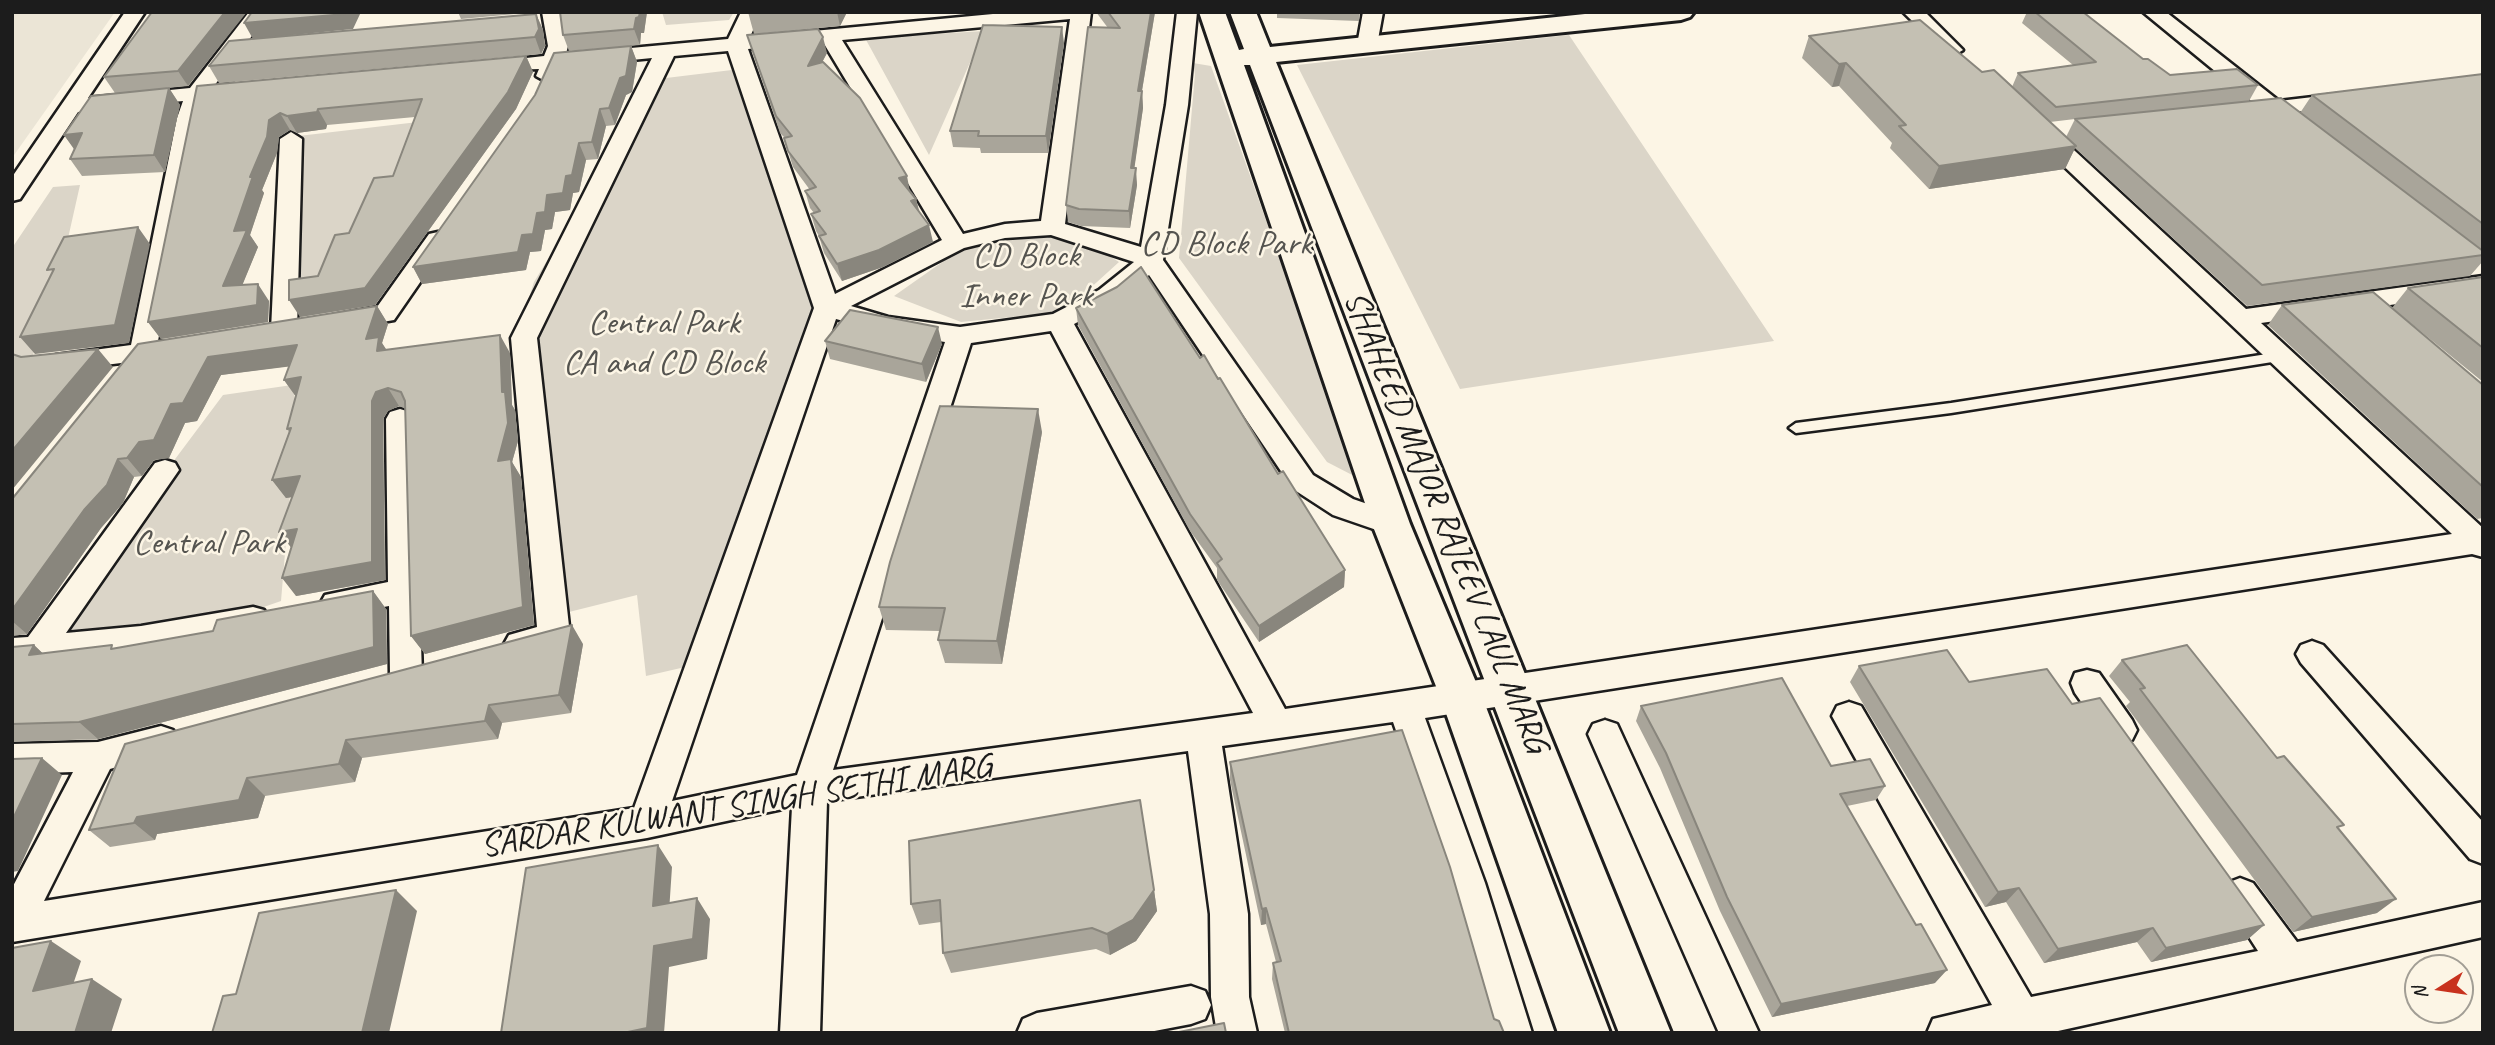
<!DOCTYPE html>
<style>
body{margin:0}
#map{position:relative;width:2495px;height:1045px;overflow:hidden;background:#fcf5e5;font-family:Caveat,sans-serif}
canvas{display:block}
.frame{position:absolute;inset:0;border:14px solid #1c1c1c;pointer-events:none}
.north{position:absolute;left:2404px;top:954px;width:70px;height:70px;box-sizing:border-box;background:#fcf5e5;border:2px solid #a29e95;border-radius:50%;rotate:258deg;font-size:19px;font-weight:700;line-height:28px;text-align:center;color:#1c1c1c}
.north::after{content:'';display:block;margin:auto;width:24px;height:32px;background:#c8321e;clip-path:polygon(50% 0,100% 100%,50% 72%,0 100%)}
</style>
<div id="map">
<canvas width="2495" height="1045"></canvas>
<div class="frame"></div>
<div class="north">N</div>
</div>
<script>
const context = document.querySelector('canvas').getContext('2d');
context.lineJoin = 'round';
function fillPath(path, color) { context.fillStyle = color; context.fill(path, 'evenodd'); }
const shape = rows => new Path2D(rows.map(r => 'M' + r).join(''));
function stroke(path, color, width, dash) { context.strokeStyle = color; context.lineWidth = width; context.lineCap = dash ? 'butt' : 'round'; context.setLineDash(dash || []); context.stroke(path); }
function label(font, color, halo, rows, align = 'center') {
  context.font = font + ' Caveat,sans-serif'; context.lineWidth = 5; context.setLineDash([]); context.textBaseline = 'middle'; context.strokeStyle = halo; context.fillStyle = color; for (const [text, x, y, turn = 0] of rows) {
    context.save(); context.translate(x, y); context.rotate((+turn || 0) * Math.PI / 180); context.textAlign = isNaN(turn) ? turn : align; if (halo) context.strokeText(text, 0, 0); context.fillText(text, 0, 0); context.restore();
  }
}
fillPath(shape([
 [12,12,115,12,12,158]
]), '#ebe5d6');
fillPath(shape([
 [662,12,734,12,729,20,666,25],
 [984,31,929,155,865,38],
 [1569,35,1774,341,1460,389,1297,65],
 [1193,63,1211,66,1358,478,1327,462,1179,258,1195,74],
 [740,69,832,308,694,665,646,676,637,595,557,615,515,342,534,282,658,79],
 [435,120,327,277,276,284,275,200,290,137],
 [80,185,51,314,27,368,12,387,12,248,53,187],
 [1045,236,1098,249,1119,262,1086,292,1053,313,961,322,894,296,965,246],
 [292,385,297,410,281,601,212,625,48,642,149,494,223,395]
]), '#dbd5c8');
const service = shape([
 [2280,352,2285,354,2287,357,2285,360,1951,413,1796,433,1789,428,1796,423,1951,403,2280,352]
]);
const minor = shape([
 [125,12,145,12,88,98,190,88,249,12,270,12,214,86,234,84,245,90,234,96,206,99,199,118,158,341,177,343,181,349,177,355,152,360,142,371,133,374,124,371,121,363,65,370,56,367,52,361,56,355,131,345,177,118,183,101,78,112,20,199,12,201,12,177,125,12],
 [542,12,562,12,568,46,566,54,728,39,741,12,761,12,750,37,1014,12,1091,12,1065,224,1141,247,1166,105,1177,12,1197,12,1188,105,1163,260,1313,475,1353,499,1402,516,1406,524,1402,532,1391,535,1333,515,1293,489,1149,275,1117,302,1074,324,1285,709,2452,534,2033,137,2030,132,2033,127,2041,125,2049,127,2246,309,2483,276,2483,292,2261,323,2483,528,2483,557,2472,554,1425,718,1485,883,1532,1033,1492,1033,1449,883,1393,722,1222,746,1248,914,1249,997,1257,1033,1217,1033,1211,997,1210,914,1188,751,827,801,820,1033,780,1033,792,807,647,838,12,942,12,888,73,772,12,774,12,744,98,742,161,726,173,730,178,740,173,750,110,769,44,901,634,808,814,308,728,51,674,56,537,338,570,635,565,644,554,648,520,657,509,653,504,644,509,635,537,627,511,338,652,58,561,67,554,80,547,82,536,76,539,69,482,71,479,67,482,63,544,56,548,46,542,12],
 [1070,19,1041,221,1005,224,963,234,842,40,1070,19],
 [823,42,942,240,835,294,748,49,823,42],
 [1051,235,1134,262,1099,290,1053,314,960,327,888,317,851,306,964,248,1005,238,1051,235],
 [836,319,887,333,945,342,797,775,672,801,836,319],
 [1051,331,1253,713,833,770,971,343,1051,331],
 [1363,12,1383,12,1377,45,1367,51,1357,45,1363,12],
 [1903,12,1925,12,1963,50,1953,56,1946,54,1903,12],
 [2143,12,2166,12,2279,101,2347,93,2358,99,2347,105,2274,115,2266,113,2143,12],
 [291,132,302,139,297,330,293,336,284,338,275,336,271,330,280,139,291,132],
 [438,232,447,234,450,239,394,320,342,329,333,327,329,321,333,315,377,307,429,234,438,232],
 [400,409,410,412,414,419,422,675,418,684,406,688,394,684,390,675,389,606,336,616,325,613,320,604,325,595,388,582,386,419,390,412,400,409],
 [165,460,175,463,179,470,66,633,141,626,253,607,264,610,269,619,264,628,141,652,12,664,12,638,28,637,155,463,165,460],
 [2312,641,2323,645,2483,822,2483,864,2470,859,2301,663,2296,654,2301,645,2312,641],
 [2087,670,2099,673,2132,720,2137,730,2132,740,2120,744,2108,740,2075,693,2071,683,2075,673,2087,670],
 [1849,702,1861,706,2031,997,2258,951,2222,895,2227,883,2240,878,2253,883,2297,942,2483,902,2483,937,2049,1033,1927,1033,1933,1019,1992,1005,1832,716,1837,706,1849,702],
 [1605,720,1617,724,1759,1033,1719,1033,1588,734,1593,724,1605,720],
 [1191,986,1205,991,1211,1005,1205,1019,1191,1024,1144,1033,1017,1033,1023,1019,1037,1013,1191,986]
]);
const tertiary = shape([
 [1199,12,1225,12,1239,50,1244,49,1230,12,1256,12,1270,47,1604,12,1694,12,1690,17,1681,20,1276,62,1671,1033,1619,1033,1250,65,1244,65,1410,524,1483,699,1610,1033,1558,1033,1441,699,1372,524,1199,12]
]);
stroke(service, '#1c1c1c', 5);
stroke(minor, '#1c1c1c', 5);
stroke(tertiary, '#1c1c1c', 6);
fillPath(service, '#fcf5e5');
fillPath(minor, '#fcf5e5');
fillPath(tertiary, '#fcf5e5');
fillPath(shape([
 [152,12,188,86,115,93,104,77],
 [458,12,537,12,461,19],
 [647,12,644,33,641,33,640,45,569,51,563,35],
 [748,12,847,12,840,26,754,34],
 [1096,12,1155,12,1142,91,1143,108,1134,168,1137,185,1130,228,1081,226,1068,222,1066,205,1108,28],
 [1277,12,1360,12,1359,21,1277,18],
 [2027,12,2083,12,2143,59,2170,75,2258,85,2249,101,2300,113,2312,95,2483,74,2483,261,2470,276,2247,306,2075,148,2065,169,1929,189,1890,148,1892,143,1839,86,1832,87,1802,58,1809,36,1982,72,2012,87,2018,73,2073,65,2022,23],
 [2075,119,2066,137,2050,122],
 [536,14,543,30,545,46,541,54,219,83,209,66],
 [747,35,827,53,822,62,910,192,916,199,919,210,933,242,883,267,842,281,824,253,819,236,816,231,811,214,814,213,810,208,805,191,810,190,793,167,784,138,785,138,780,133],
 [1064,43,1048,153,981,153,980,148,953,147,950,131],
 [631,46,637,62,632,92,626,95,615,125,606,126,598,159,586,160,579,192,573,193,570,210,555,212,552,229,545,230,541,251,530,252,526,270,422,284,413,267,535,95],
 [526,56,533,72,516,109,375,305,300,317,318,276,393,176,415,117,327,125,326,129,297,133,290,130,279,137,277,153,262,190,264,193,250,235,258,247,242,285,269,301,268,322,161,339,148,322,197,86],
 [169,88,180,105,165,172,82,176,70,159,75,149,64,135],
 [2483,277,2483,382,2392,308,2408,288],
 [2282,305,2483,385,2483,518,2477,519,2268,325],
 [377,306,388,324,382,343,386,350,510,353,512,405,515,410,518,441,512,462,521,477,534,625,425,654,411,636,406,409,399,406,388,411,383,419,385,580,296,596,291,547,279,532,292,497,286,498,272,480,289,432,287,429,296,397,284,380,289,366,221,375,197,421,185,423,169,458,154,460,142,476,134,477,123,503,101,528,27,634,12,636,12,499,138,344],
 [1076,308,1200,358,1218,379,1278,474,1345,570,1344,587,1259,642,1217,580,1217,568,1190,531,1078,325],
 [825,341,942,344,926,382,830,359],
 [1042,432,1002,664,945,663,938,640,940,631,886,630,879,607],
 [373,591,386,609,387,664,98,739,12,742,12,647,34,645,43,654,115,648,213,631],
 [583,644,571,713,502,723,498,739,362,758,355,782,265,796,258,818,157,834,155,840,110,847,89,830],
 [2122,660,2277,758,2377,913,2293,932,2126,706,2130,702,2109,676],
 [1859,666,1969,682,2072,704,2264,925,2247,940,2151,962,2137,942,2044,963,2006,902,1985,907,1850,682],
 [1641,706,1831,766,1885,786,1876,800,1847,806,1916,925,1935,983,1772,1017,1720,911,1660,768,1636,721],
 [1230,762,1494,1019,1504,1033,1285,1033,1272,979,1273,963,1276,962,1266,924,1261,925,1230,780],
 [909,841,1154,890,1157,911,1136,941,1110,955,1096,949,951,973,943,953,941,922,919,925,911,904]
]), '#a9a59a');
fillPath(shape([
 [225,12,247,12,188,86,178,71],
 [346,12,361,12,353,29,253,39,244,23],
 [640,12,647,12,644,33,641,33,640,45,634,29,636,18],
 [837,12,847,12,840,26],
 [1151,12,1155,12,1139,108,1138,91],
 [536,14,543,30,545,46,541,54,535,37],
 [1062,27,1064,43,1048,153,1046,136],
 [823,37,827,53,812,82,808,66],
 [631,46,637,62,632,92,626,95,615,125,609,108],
 [526,56,533,72,516,109,375,305,300,317,289,300,365,288],
 [1846,63,1839,86,1832,87,1839,64],
 [169,88,180,105,165,172,154,155],
 [1142,91,1143,108,1132,185,1131,168],
 [318,109,327,125,326,129,297,133,287,116],
 [600,109,606,126,598,159,592,142],
 [280,113,290,130,279,137,277,153,262,190,264,193,250,235,258,247,235,303,223,286,234,231,250,177,269,120],
 [82,133,76,152,64,135],
 [579,143,586,160,579,192,573,193,570,210,555,212,552,229,545,230,541,251,530,252,526,270,422,284,413,267,522,235,537,213,547,195,566,176],
 [2076,146,2065,169,1929,189,1939,166],
 [1136,168,1137,185,1130,228,1129,211],
 [907,176,910,192,899,178],
 [916,199,920,216,911,201],
 [929,225,933,242,883,267,842,281,837,264],
 [138,227,150,244,129,343,35,354,20,337],
 [258,284,269,301,268,322,161,339,148,322],
 [377,306,388,324,382,343,390,355,388,369,366,339],
 [938,327,942,344,926,382,922,364],
 [500,335,510,353,512,405,515,410,518,441,512,462,521,477,534,625,425,654,411,636,498,461,502,392],
 [297,345,309,364,221,375,197,421,185,423,169,458,154,460,142,476,127,458,208,357],
 [98,349,113,367,12,490,12,451],
 [301,377,297,398,284,380],
 [388,388,399,406,388,411,383,419,385,580,296,596,282,578,376,392],
 [1038,409,1042,432,1002,664,997,641],
 [118,459,134,477,123,503,101,528,27,634,12,621,12,610],
 [300,476,313,494,286,498,272,480],
 [297,529,293,550,279,532],
 [1345,570,1344,587,1259,642,1259,626],
 [373,591,386,609,387,664,98,739,79,722],
 [572,625,583,644,571,713,559,695],
 [34,645,53,663,29,655],
 [489,705,502,723,498,739,485,721],
 [346,740,362,758,355,782,339,764],
 [42,758,62,775,18,871,12,872,12,821],
 [247,778,265,796,258,818,157,834,155,840,134,823,137,817],
 [658,845,672,867,668,927,653,906],
 [2019,888,2006,902,1985,907,1998,892],
 [396,890,417,911,389,1033,362,1033],
 [1154,890,1157,911,1136,941,1110,955,1107,934],
 [697,898,710,919,707,959,669,967,664,1033,623,1033,654,946],
 [2396,899,2377,913,2293,932,2312,917],
 [1266,908,1266,924,1261,925,1262,909],
 [2264,925,2247,940,2151,962,2166,948],
 [2153,928,2137,942,2044,963,2058,949],
 [51,941,81,961,64,1011,33,991],
 [1947,970,1935,983,1772,1017,1781,1004],
 [92,979,122,999,111,1033,75,1033]
]), '#89867d');
const building = shape([
 [152,12,225,12,178,71,104,77,152,12],
 [252,12,346,12,345,14,244,23,252,12],
 [560,12,640,12,639,17,636,18,634,29,563,35,560,12],
 [1108,12,1151,12,1138,91,1142,91,1131,168,1136,168,1129,211,1079,209,1066,205,1088,27,1120,28,1108,12],
 [2035,12,2083,12,2143,59,2148,59,2170,75,2237,69,2258,85,2056,107,2018,73,2096,62,2035,12],
 [536,14,539,29,535,37,209,66,229,41,536,14],
 [1920,20,1982,72,1994,70,2076,146,1939,166,1899,126,1906,125,1846,63,1839,64,1809,36,1920,20],
 [983,25,1062,27,1046,136,978,136,979,131,950,131,983,25],
 [818,29,823,37,808,66,823,62,860,98,907,176,899,178,916,199,911,201,929,225,879,250,837,264,819,236,826,234,811,214,820,211,805,191,816,187,788,151,784,138,792,136,776,116,747,35,818,29],
 [631,46,626,76,620,78,609,108,600,109,592,142,579,143,572,175,566,176,563,193,547,195,545,212,537,213,533,234,522,235,518,252,413,267,535,95,554,53,631,46],
 [526,56,508,92,365,288,289,300,289,280,318,276,335,235,349,233,374,178,393,176,422,99,318,109,317,112,287,116,280,113,269,120,267,137,250,177,253,176,234,231,247,230,223,286,258,284,257,305,148,322,197,86,526,56],
 [2483,74,2483,224,2312,95,2483,74],
 [169,88,154,155,70,159,82,133,64,135,91,96,169,88],
 [2281,98,2483,251,2483,255,2262,285,2075,119,2281,98],
 [138,227,115,325,20,337,54,269,47,270,64,237,138,227],
 [1141,267,1200,358,1204,355,1218,379,1220,378,1278,474,1283,471,1345,570,1259,626,1217,563,1222,559,1190,514,1076,308,1117,287,1141,267],
 [2483,277,2483,348,2408,288,2483,277],
 [2373,292,2483,385,2483,487,2282,305,2373,292],
 [377,306,366,339,379,337,377,351,500,335,502,392,505,392,508,423,498,461,511,459,523,607,411,636,405,401,401,392,388,388,376,392,372,401,372,562,282,578,297,529,279,532,300,476,272,480,291,428,287,429,301,377,284,380,297,345,208,357,183,403,171,404,154,440,139,442,127,458,118,459,107,485,84,510,12,610,12,499,138,344,377,306],
 [850,310,938,327,922,364,825,341,850,310],
 [98,349,12,451,12,354,21,357,98,349],
 [940,406,1038,409,997,641,938,640,945,608,879,607,890,562,940,406],
 [373,591,374,647,79,722,12,724,12,647,34,645,29,655,112,645,111,649,213,631,217,620,373,591],
 [572,625,559,695,489,705,485,721,346,740,339,764,247,778,239,800,137,817,134,823,89,830,125,744,572,625],
 [2187,645,2277,758,2284,756,2344,825,2337,827,2396,899,2312,917,2140,689,2145,688,2122,660,2187,645],
 [1947,650,1969,682,2047,669,2072,704,2100,698,2264,925,2166,948,2153,928,2058,949,2019,888,1998,892,1859,666,1947,650],
 [1782,678,1831,766,1870,759,1885,786,1840,794,1916,925,1921,924,1947,970,1781,1004,1727,897,1666,753,1641,706,1782,678],
 [1402,730,1450,867,1494,1019,1499,1021,1504,1033,1289,1033,1273,963,1281,961,1266,908,1262,909,1230,762,1402,730],
 [42,758,12,821,12,759,42,758],
 [1140,800,1154,890,1133,920,1107,934,1092,928,943,953,940,900,911,904,909,841,1140,800],
 [658,845,653,906,697,898,693,939,654,946,647,1028,623,1033,501,1033,526,868,658,845],
 [396,890,362,1033,212,1033,223,996,236,994,259,913,396,890],
 [51,941,33,991,92,979,75,1033,12,1033,12,948,51,941],
 [1224,1023,1226,1033,1174,1033,1224,1023]
]);
fillPath(building, '#c4c0b3');
stroke(building, '#89867d', 2);
label('35px', '#555450', '#fcf5e5', [
 ["CD Block Park",1226,245],
 ["CD Block",1026,257],
 ["Inner Park",1026,297],
 ["Central Park",664,324],
 ["CA and CD Block",664,364],
 ["Central Park",209,544]
]);
label('35px', '#1c1c1c', '#fcf5e5', [
 ["SHAHEED MAJOR RAJEEV LAUL MARG",1445,522,68],
 ["SARDAR KULWANT SINGH SETHI MARG",736,807,-9]
]);
</script>
